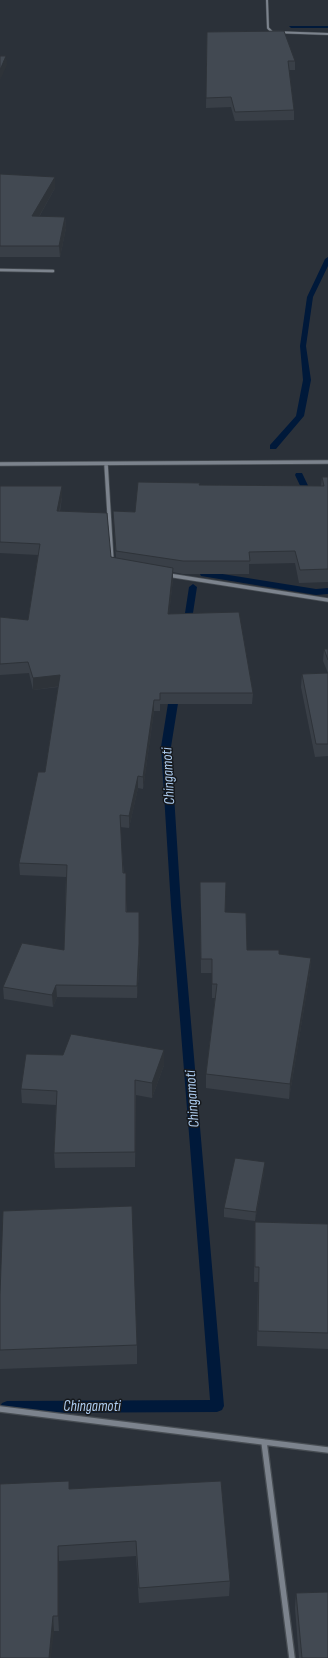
<!DOCTYPE html>
<style>
body{margin:0}
canvas{display:block;background:#2b3139}
</style>
<canvas width="328" height="1658"></canvas>
<script>
const context = document.querySelector('canvas').getContext('2d');
context.lineJoin = 'round';
const shape = rows => new Path2D(rows.map(r => 'M' + r).join(''));
function fillPath(path, color) { context.fillStyle = color; context.fill(path, 'evenodd'); }
function stroke(path, color, width, dash) { context.strokeStyle = color; context.lineWidth = width; context.lineCap = dash ? 'butt' : 'round'; context.setLineDash(dash || []); context.stroke(path); }
function label(font, color, halo, rows, align = 'center') {
  context.font = font + ' "Sofia Sans Condensed",sans-serif'; context.lineWidth = 3; context.setLineDash([]); context.textBaseline = 'middle'; context.strokeStyle = halo; context.fillStyle = color; for (const [text, x, y, turn = 0] of rows) {
    context.save(); context.translate(x, y); context.rotate((+turn || 0) * Math.PI / 180); context.textAlign = isNaN(turn) ? turn : align; if (halo) context.strokeText(text, 0, 0); context.fillText(text, 0, 0); context.restore();
  }
}
fillPath(shape([
 [289,26,328,26,328,28,291,28,289,26],
 [328,257,328,266,313,297,306,346,311,380,304,416,276,449,270,449,270,445,296,416,303,380,300,346,307,297,325,259,328,257],
 [296,473,302,473,303,475,314,498,313,500,310,500,306,498,295,475,296,473],
 [204,571,316,589,328,588,328,594,316,595,201,576,200,574,204,571],
 [193,584,197,587,191,626,187,629,183,626,189,587,193,584],
 [175,688,180,691,171,747,181,906,224,1406,222,1410,217,1412,7,1413,2,1411,0,1407,2,1403,7,1401,210,1400,171,906,161,747,170,691,175,688]
]), '#00193a');
const streetFar3 = shape([
 [267,0,268,28,272,32,328,34]
]);
const streetFar2 = shape([
 [0,270,53,271]
]);
const streetFar1 = shape([
 [0,464,328,462],
 [106,464,112,562],
 [168,575,328,600]
]);
const street = shape([
 [0,1409,328,1450],
 [264,1442,292,1658]
]);
stroke(streetFar3, '#474d53', 3);
stroke(streetFar2, '#474d53', 4);
stroke(streetFar1, '#474d53', 5);
stroke(street, '#474d53', 8);
stroke(streetFar3, '#7c838d', 2);
stroke(streetFar2, '#7c838d', 2.5);
stroke(streetFar1, '#7c838d', 3.5);
stroke(street, '#7c838d', 5.5);
fillPath(shape([
 [207,32,295,61,295,70,289,70,294,110,294,120,235,121,231,107,206,108],
 [0,174,55,188,39,217,65,217,66,228,60,257,0,257],
 [322,477,328,477,328,582,299,583,295,563,249,564,249,574,183,574,173,572,173,579,169,614,253,693,252,704,160,704,160,711,154,711,143,789,138,788,129,828,120,827,127,912,140,956,137,998,57,997,53,1007,4,999,3,987,64,950,66,877,20,875,19,863,45,772,58,687,33,690,29,673,0,675,0,617,28,620,38,555,0,553,0,486,62,486,62,497,60,511,111,557,116,558,113,511,135,512,199,485,321,486],
 [324,649,328,649,328,756,315,757,301,687,302,674,328,673,323,661],
 [200,882,225,912,247,950,311,958,310,972,289,1099,206,1088,206,1074,215,998,212,998,212,973,201,973],
 [164,1065,152,1098,136,1095,135,1167,55,1168,54,1153,56,1105,22,1103,21,1089],
 [264,1172,255,1221,224,1217,224,1208],
 [255,1222,328,1224,328,1349,257,1346,258,1282,254,1282],
 [0,1294,137,1345,137,1364,0,1369],
 [70,1489,230,1581,229,1596,139,1603,136,1556,59,1561,59,1631,54,1631,0,1658],
 [328,1592,328,1658,299,1658,295,1608,296,1593]
]), '#393f47');
fillPath(shape([
 [6,56,7,65,0,80,0,70],
 [55,177,55,188,33,227,32,216],
 [65,217,66,228,60,257,59,246],
 [62,486,62,497,57,522,57,511],
 [173,568,173,579,168,625,168,614],
 [60,675,61,686,33,690,33,678],
 [154,700,154,711,143,789,143,777],
 [138,776,138,788,129,828,129,816],
 [139,912,140,956,137,998,137,986],
 [311,958,310,972,289,1099,290,1084],
 [56,985,57,997,53,1007,52,995],
 [164,1050,164,1065,152,1098,152,1083],
 [265,1162,264,1172,255,1221,256,1212],
 [58,1546,59,1561,59,1631,58,1616],
 [53,1616,54,1631,51,1658,49,1658]
]), '#2e3339');
const building = shape([
 [284,31,295,61,288,61,294,110,235,112,231,97,206,98,207,32,284,31],
 [0,56,6,56,0,70,0,56],
 [0,174,55,177,32,216,65,217,59,246,0,246,0,174],
 [322,477,328,477,328,569,300,570,295,551,249,552,250,561,183,561,116,551,113,511,135,512,138,482,200,483,199,485,324,486,322,477],
 [0,486,62,486,57,511,107,513,111,557,173,568,168,614,239,612,253,693,160,693,160,700,154,700,143,777,138,776,129,816,120,815,123,873,126,873,126,912,139,912,139,944,137,986,56,985,52,995,3,987,22,943,64,950,67,865,19,863,38,772,45,772,60,675,33,678,28,662,0,664,0,617,28,620,40,544,0,542,0,486],
 [324,649,328,649,328,660,324,649],
 [328,673,328,744,316,744,302,674,328,673],
 [200,882,226,882,225,912,246,913,247,950,279,950,279,954,311,958,290,1084,206,1074,217,984,212,984,212,959,201,959,200,882],
 [71,1034,164,1050,152,1083,135,1080,135,1152,54,1153,57,1091,21,1089,26,1054,63,1055,71,1034],
 [235,1158,265,1162,256,1212,224,1208,235,1158],
 [132,1206,137,1345,0,1350,0,1294,3,1211,132,1206],
 [255,1222,328,1224,328,1333,258,1331,259,1267,255,1267,255,1222],
 [69,1481,69,1489,221,1481,230,1581,139,1588,136,1541,58,1546,58,1616,53,1616,49,1658,0,1658,0,1484,69,1481],
 [328,1592,328,1658,302,1658,296,1593,328,1592]
]);
fillPath(building, '#424952');
stroke(building, '#2e3339', 1);
label('italic 15px', '#aecdf1', '#16191d', [
 ["Chingamoti",169,776,-93],
 ["Chingamoti",193,1099,-94],
 ["Chingamoti",92,1407]
]);
</script>
